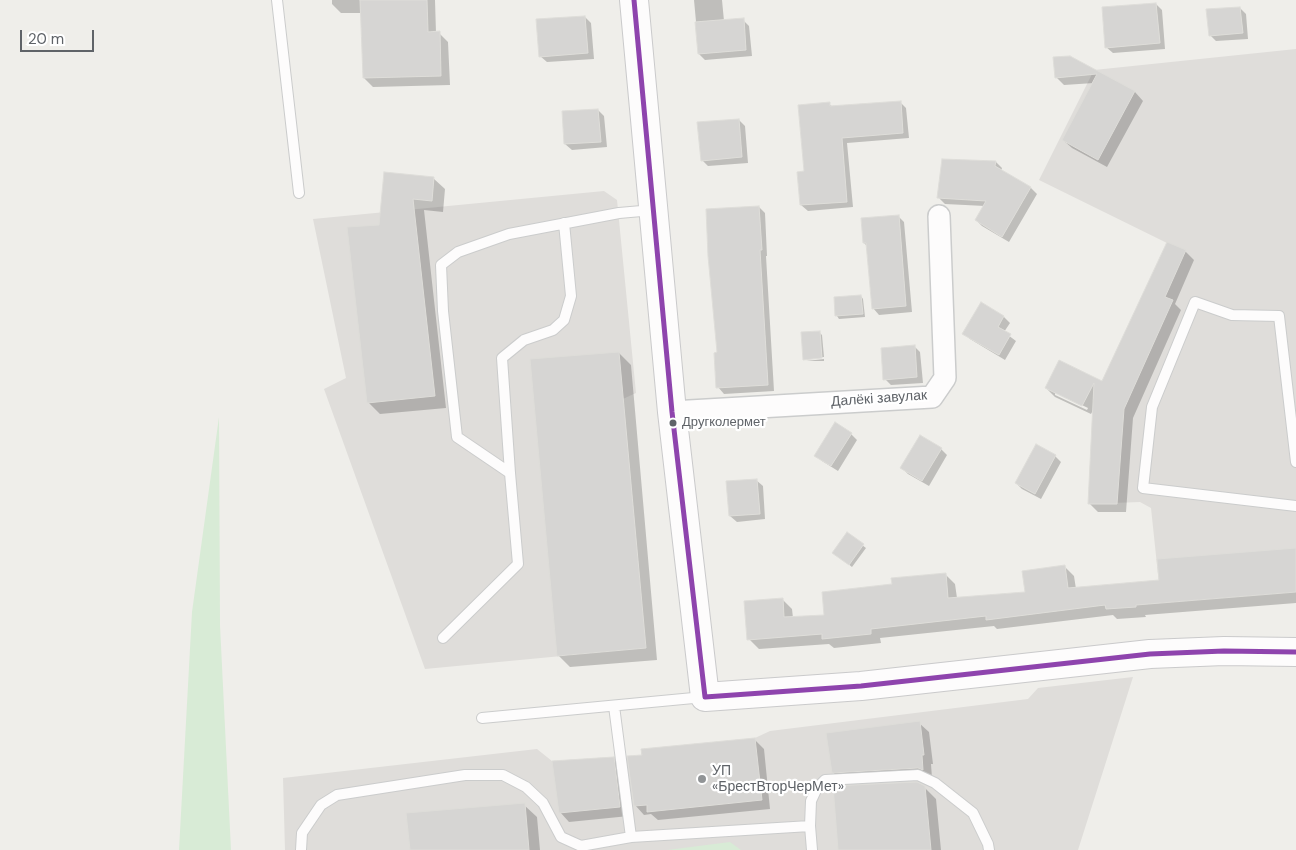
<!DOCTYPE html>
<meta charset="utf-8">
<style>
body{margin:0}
#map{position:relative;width:1296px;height:850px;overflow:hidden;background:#efeeea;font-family:"DM Sans",sans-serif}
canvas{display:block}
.scale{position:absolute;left:20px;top:30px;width:74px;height:22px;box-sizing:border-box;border:2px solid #5f6368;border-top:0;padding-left:6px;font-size:15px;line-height:18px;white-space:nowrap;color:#5f6368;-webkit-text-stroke:4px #fff;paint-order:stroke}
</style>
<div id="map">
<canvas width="1296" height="850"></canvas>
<div class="scale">20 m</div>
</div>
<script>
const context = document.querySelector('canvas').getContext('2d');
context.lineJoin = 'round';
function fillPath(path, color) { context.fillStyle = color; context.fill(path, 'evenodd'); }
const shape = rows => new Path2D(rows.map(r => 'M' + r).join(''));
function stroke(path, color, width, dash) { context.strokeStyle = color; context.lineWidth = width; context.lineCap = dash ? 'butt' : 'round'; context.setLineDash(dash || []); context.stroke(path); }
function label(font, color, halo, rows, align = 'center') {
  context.font = font + ' "DM Sans",sans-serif'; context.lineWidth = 4.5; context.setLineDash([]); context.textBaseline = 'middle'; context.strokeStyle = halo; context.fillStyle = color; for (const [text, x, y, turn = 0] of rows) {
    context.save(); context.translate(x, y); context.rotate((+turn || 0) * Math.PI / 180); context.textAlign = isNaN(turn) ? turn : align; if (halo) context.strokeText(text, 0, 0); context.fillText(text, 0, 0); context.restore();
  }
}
fillPath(shape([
 [1296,49,1296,592,1161,603,1151,508,1140,502,1088,504,1093,400,1167,243,1039,180,1094,70],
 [604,191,617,200,636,393,623,399,646,648,425,669,324,389,346,378,313,219],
 [1133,677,1078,850,285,850,283,778,537,749,552,761,611,757,641,758,641,749,755,738,770,731,1028,699,1038,688]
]), '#dfddda');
fillPath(shape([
 [219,417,220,625,231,850,179,850,192,612],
 [730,842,741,850,667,850]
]), '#d8ebd6');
fillPath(shape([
 [332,0,435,0,436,33,439,33,448,42,450,85,373,87,364,78,362,13,341,13,332,4],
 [694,0,722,0,724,21,743,20,749,26,752,56,705,60,699,54],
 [1156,4,1162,10,1165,49,1113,53,1106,47],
 [1240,8,1246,14,1248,39,1216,41,1210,35],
 [585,17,591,23,594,59,547,62,540,56],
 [1070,57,1135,92,1143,101,1107,167,1072,148,1063,140,1094,83,1064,85,1056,77],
 [900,102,906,108,909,138,847,143,853,207,808,211,801,205,829,104,833,107],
 [598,110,604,116,607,147,572,150,565,144],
 [739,120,745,126,748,163,708,166,702,160],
 [943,160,996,162,1002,168,1001,171,1031,188,1037,194,1009,242,982,226,976,220,985,206,945,204,939,198],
 [433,178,445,189,443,212,424,210,446,408,380,414,368,402,380,226],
 [759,207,765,213,767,256,766,256,774,391,724,394,718,387,718,354],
 [898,216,904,222,912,312,879,315,873,308,867,246,864,243],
 [1185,251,1194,260,1175,304,1181,310,1133,418,1126,512,1098,512,1089,503,1094,408,1091,414,1055,397,1046,388,1059,361,1103,382],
 [1055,392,1088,408,1087,410,1055,395],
 [861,296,863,299,865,317,839,319,837,316,835,298],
 [981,304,1004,317,1010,323,1004,332,1016,341,1005,360,970,339,964,333],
 [819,332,822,335,824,357,805,358,805,360,805,359],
 [914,346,920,352,923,383,891,385,885,379],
 [619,353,631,365,657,660,570,667,558,655],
 [824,359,824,361,806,361],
 [851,434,857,440,838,471,822,461,816,455],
 [941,449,947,455,929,486,908,474,902,468],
 [1055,456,1061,462,1041,499,1022,489,1016,483],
 [756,480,763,486,765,519,737,522,730,516],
 [847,534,866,548,852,567,837,555],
 [1296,550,1296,603,1145,615,1146,617,1117,619,1113,615,997,629,994,626,880,638,881,643,834,648,829,644,759,649,749,639,782,599,792,609,793,618,826,616,893,586,945,574,955,584,957,598,1026,594,1064,566,1074,576,1076,589,1160,581],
 [919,723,929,732,933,764,931,764,932,778,842,782,833,772],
 [755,740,764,749,770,809,658,820,651,814,644,815,635,805],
 [613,758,623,768,629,816,569,822,560,812],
 [924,787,936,799,941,850,840,850],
 [524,805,537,817,540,850,411,850]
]), '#0003');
const building = shape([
 [360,0,427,0,428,32,440,31,441,76,363,78,360,0],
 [1156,3,1160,43,1105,48,1102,7,1156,3],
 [1240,7,1243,33,1209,36,1206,9,1240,7],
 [585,16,588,53,539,57,536,19,585,16],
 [744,18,746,50,698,54,695,22,744,18],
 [1070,56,1135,91,1098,160,1062,140,1097,74,1055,78,1053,57,1070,56],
 [901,101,903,133,842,138,847,202,800,205,797,172,804,171,798,105,830,102,830,106,901,101],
 [598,109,601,142,564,144,562,111,598,109],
 [739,119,742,157,701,161,697,122,739,119],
 [942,159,996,161,995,166,1031,187,1002,237,975,220,986,201,937,198,942,159],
 [384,172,434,177,432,201,413,199,435,396,367,403,347,227,379,225,384,172],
 [759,206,762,250,760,250,768,385,716,388,714,353,717,352,708,256,706,209,759,206],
 [899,215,906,306,872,309,866,243,863,243,861,218,899,215],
 [1167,242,1186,250,1165,297,1173,300,1124,409,1117,504,1088,504,1094,383,1082,406,1045,388,1059,360,1102,381,1167,242],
 [861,295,863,314,835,316,834,297,861,295],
 [981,302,1004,316,998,327,1011,334,999,355,962,334,981,302],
 [820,331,822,358,803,360,801,332,820,331],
 [915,345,917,377,883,380,881,348,915,345],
 [619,352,646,648,557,656,530,359,619,352],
 [835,422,852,433,831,466,814,456,835,422],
 [920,435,942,448,922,481,900,468,920,435],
 [1036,444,1056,455,1035,494,1015,483,1036,444],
 [757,479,760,514,729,516,726,481,757,479],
 [847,532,864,544,849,565,832,553,847,532],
 [1296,548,1296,592,1136,605,1136,607,1106,609,1105,605,986,620,986,616,871,629,871,634,822,639,822,634,747,640,744,601,783,598,784,617,824,615,822,592,892,584,891,578,946,573,948,598,1025,592,1022,571,1065,565,1068,588,1159,580,1157,559,1296,548],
 [920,721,924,755,922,755,923,770,918,768,832,773,826,733,920,721],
 [755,738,762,800,647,812,647,805,634,806,627,756,642,755,641,749,755,738],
 [614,757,620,807,559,813,552,761,614,757],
 [917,782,925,786,931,850,838,850,833,786,917,782],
 [525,803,529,850,410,850,406,813,525,803]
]);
fillPath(building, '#d6d5d3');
stroke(building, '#deddd9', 1);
const lane = shape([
 [277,0,299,193],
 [1296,462,1279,316,1232,315,1195,302,1152,407,1143,488,1296,506],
 [510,473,502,358,524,340,553,330,564,320,571,296,564,223],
 [443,638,518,564,510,473,457,437,443,311,441,265,458,252,509,234,619,213,653,210],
 [614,706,631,837,810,826,812,850],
 [482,718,704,697],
 [810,826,811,801,817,788,825,780,918,775,935,783,973,813,988,844,989,850],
 [301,850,302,833,321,805,337,795,465,775,503,775,526,787,543,803,561,837,581,846,631,837]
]);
const street = shape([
 [672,412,932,397,945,378,939,216]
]);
const secondary = shape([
 [634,0,672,412,705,697,861,686,1150,654,1224,651,1296,652]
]);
stroke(lane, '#cbcccc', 12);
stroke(street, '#cbcccc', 24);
stroke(secondary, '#cacacb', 30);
stroke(lane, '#fdfcfc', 10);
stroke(street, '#fdfcfc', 21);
stroke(secondary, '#fdfcfc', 28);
stroke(shape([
 [634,0,672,412,705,697],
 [705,697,861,686,1150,654,1224,651,1296,652]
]), '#8e44ad', 5);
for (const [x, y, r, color] of [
 [673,423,4.5,"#5f6368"],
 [702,779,5,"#919496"]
]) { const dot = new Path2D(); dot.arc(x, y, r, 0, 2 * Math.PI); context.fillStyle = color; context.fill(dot); stroke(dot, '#fff', 2); }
label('13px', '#5f6368', '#fff', [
 ["Другколермет",682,423]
], 'left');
label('14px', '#5f6368', '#fff', [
 ["Далёкі завулак",879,399,-4]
]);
label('14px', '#5f6368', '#fff', [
 ["УП",712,771],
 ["«БрестВторЧерМет»",712,787]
], 'left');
</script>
